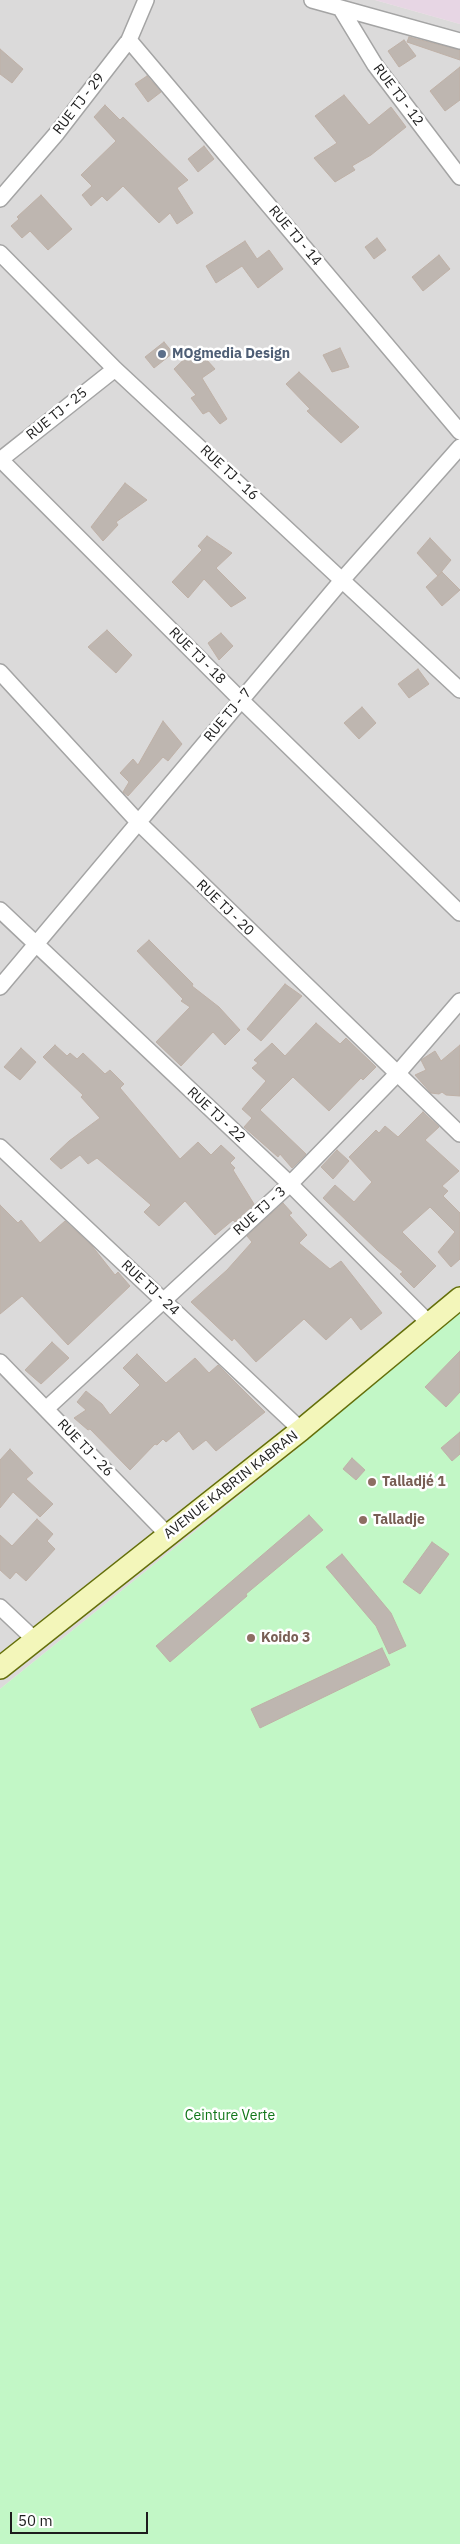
<!DOCTYPE html>
<meta charset="utf-8">
<style>
body{margin:0}
#map{position:relative;width:460px;height:2544px;overflow:hidden;background:#eeebe4;font-family:"IBM Plex Sans",sans-serif}
canvas{display:block}
.scale{position:absolute;left:10px;top:2512px;width:138px;height:22px;box-sizing:border-box;border:2px solid #1d1d1d;border-top:0;padding-left:6px;font-size:15px;line-height:18px;white-space:nowrap;color:#1d1d1d;-webkit-text-stroke:4px #fff;paint-order:stroke}
</style>
<div id="map">
<canvas width="460" height="2544"></canvas>
<div class="scale">50 m</div>
</div>
<script>
const context = document.querySelector('canvas').getContext('2d');
context.lineJoin = 'round';
function fillPath(path, color) { context.fillStyle = color; context.fill(path, 'evenodd'); }
const shape = rows => new Path2D(rows.map(r => 'M' + r).join(''));
function stroke(path, color, width, dash) { context.strokeStyle = color; context.lineWidth = width; context.lineCap = dash ? 'butt' : 'round'; context.setLineDash(dash || []); context.stroke(path); }
function label(font, color, halo, rows, align = 'center') {
  context.font = font + ' "IBM Plex Sans",sans-serif'; context.lineWidth = 5; context.setLineDash([]); context.textBaseline = 'middle'; context.strokeStyle = halo; context.fillStyle = color; for (const [text, x, y, turn = 0] of rows) {
    context.save(); context.translate(x, y); context.rotate((+turn || 0) * Math.PI / 180); context.textAlign = isNaN(turn) ? turn : align; if (halo) context.strokeText(text, 0, 0); context.fillText(text, 0, 0); context.restore();
  }
}
fillPath(shape([
 [0,0,375,0,460,24,460,1311,293,1452,0,1689]
]), '#dbdada');
fillPath(shape([
 [375,0,460,0,460,24]
]), '#e7d6e4');
fillPath(shape([
 [460,1311,460,2544,0,2544,0,1689,293,1452]
]), '#c2f7c6');
const building = shape([
 [409,37,460,50,460,60,407,42,409,37],
 [404,40,416,56,399,67,388,51,404,40],
 [0,49,23,69,12,83,0,74,0,49],
 [460,67,460,100,445,111,430,91,460,67],
 [147,76,161,92,148,102,135,84,147,76],
 [344,95,369,125,391,107,406,127,371,155,352,166,355,170,335,182,314,158,337,143,315,116,344,95],
 [105,105,120,120,123,117,188,180,177,188,193,213,177,224,170,213,159,223,123,186,107,201,102,196,91,206,82,195,92,186,81,175,116,141,94,117,105,105],
 [204,146,214,159,198,172,188,159,204,146],
 [41,195,72,229,48,250,30,231,22,238,11,226,19,219,17,217,41,195],
 [377,238,386,250,374,259,365,247,377,238],
 [245,241,257,259,269,250,283,269,258,288,242,266,216,283,206,266,245,241],
 [439,255,450,269,423,291,412,277,439,255],
 [164,342,173,353,154,368,145,357,164,342],
 [196,348,215,369,202,378,227,419,220,424,209,411,203,414,191,398,196,395,174,369,196,348],
 [340,348,349,367,332,372,323,355,340,348],
 [299,372,359,427,341,443,307,411,310,409,286,384,299,372],
 [125,483,147,500,116,522,118,525,103,541,91,527,125,483],
 [207,536,232,553,216,568,246,598,231,607,204,579,188,598,172,582,202,550,198,546,207,536],
 [430,538,451,560,438,576,417,553,430,538],
 [442,572,460,590,442,606,426,587,442,572],
 [107,630,132,655,116,673,88,647,107,630],
 [221,633,233,646,219,660,208,643,221,633],
 [418,669,429,684,409,698,398,684,418,669],
 [362,707,376,723,359,739,344,723,362,707],
 [163,721,182,744,168,761,163,757,128,796,123,792,129,782,120,773,133,759,138,765,163,721],
 [149,940,193,984,192,986,219,1007,240,1030,225,1045,213,1032,181,1066,156,1042,190,1007,181,1001,183,999,137,951,149,940],
 [285,984,302,996,261,1041,247,1029,285,984],
 [316,1023,340,1044,346,1038,376,1067,363,1080,361,1078,329,1111,293,1077,260,1110,306,1154,292,1168,280,1154,278,1157,244,1127,252,1118,242,1109,266,1081,252,1068,258,1063,254,1060,272,1043,285,1056,316,1023],
 [55,1045,67,1056,70,1053,77,1059,83,1053,105,1074,110,1070,124,1084,120,1088,180,1159,198,1142,211,1155,221,1145,235,1158,230,1163,235,1168,233,1170,254,1204,235,1222,233,1220,215,1235,185,1201,159,1226,144,1212,151,1205,97,1158,88,1164,80,1155,61,1169,50,1159,69,1141,100,1118,81,1097,83,1095,43,1057,55,1045],
 [460,1045,460,1096,446,1095,442,1092,439,1094,431,1093,415,1075,426,1070,421,1060,435,1051,441,1061,460,1045],
 [21,1048,36,1062,20,1080,4,1067,21,1048],
 [423,1112,439,1127,425,1140,459,1171,442,1186,448,1191,443,1196,460,1213,460,1259,451,1267,438,1252,455,1232,430,1207,402,1232,436,1266,414,1288,400,1274,403,1272,377,1250,323,1198,335,1185,354,1202,372,1182,349,1157,376,1130,379,1133,385,1126,398,1137,423,1112],
 [337,1150,349,1161,333,1179,321,1167,337,1150],
 [283,1203,292,1213,289,1215,307,1235,299,1243,330,1269,341,1261,382,1313,361,1330,351,1317,326,1340,304,1319,256,1362,234,1338,232,1341,191,1302,227,1270,252,1242,247,1236,283,1203],
 [0,1205,18,1223,21,1220,40,1243,65,1221,92,1246,115,1275,118,1272,130,1286,68,1345,22,1296,0,1314,0,1205],
 [52,1342,69,1358,41,1384,25,1370,52,1342],
 [460,1351,460,1392,446,1407,425,1387,460,1351],
 [137,1354,166,1383,195,1358,209,1373,218,1365,265,1412,216,1451,206,1440,193,1450,179,1431,166,1442,163,1439,157,1445,155,1444,130,1470,90,1429,88,1430,74,1418,86,1410,77,1402,86,1391,102,1404,110,1415,140,1385,123,1368,137,1354],
 [460,1432,460,1454,452,1461,441,1448,460,1432],
 [10,1449,33,1473,26,1479,53,1504,40,1517,13,1492,0,1508,0,1460,10,1449],
 [352,1458,365,1470,356,1480,343,1469,352,1458],
 [309,1515,323,1530,246,1594,247,1596,170,1662,156,1646,309,1515],
 [37,1519,53,1534,47,1541,55,1549,26,1581,16,1572,10,1579,0,1570,0,1535,12,1546,37,1519],
 [432,1542,449,1554,420,1594,403,1582,432,1542],
 [342,1554,391,1613,406,1646,389,1654,376,1626,326,1567,342,1554],
 [382,1648,390,1665,260,1728,251,1709,382,1648]
]);
fillPath(building, '#beb6b0');
stroke(building, '#bfb1a7', 1);
const street = shape([
 [312,0,460,41],
 [341,9,375,65,460,177],
 [129,40,460,432],
 [0,199,57,133,129,40,146,0],
 [0,253,115,369,460,690],
 [0,459,241,700,460,913],
 [0,460,115,369],
 [0,672,139,823,460,1134],
 [0,910,290,1184,429,1323],
 [0,987,343,579,460,447],
 [0,1147,301,1430],
 [0,1362,168,1535],
 [47,1408,290,1184,397,1074,460,1001],
 [0,1607,35,1640]
]);
const secondary = shape([
 [0,1668,301,1430,460,1298]
]);
stroke(street, '#a4a4a4', 18);
stroke(secondary, '#646f0a', 24);
stroke(street, '#fff', 15);
stroke(secondary, '#f3f6ba', 21);
for (const [x, y, r, color] of [
 [162,354,5,"#5c6f8a"],
 [372,1482,5,"#8d6e63"],
 [363,1520,5,"#8d6e63"],
 [251,1638,5,"#8d6e63"]
]) { const dot = new Path2D(); dot.arc(x, y, r, 0, 2 * Math.PI); context.fillStyle = color; context.fill(dot); stroke(dot, '#fff', 2); }
label('14px', '#1d1d1d', '#fff', [
 ["RUE TJ - 12",398,95,53],
 ["RUE TJ - 29",79,104,-52],
 ["RUE TJ - 14",295,236,50],
 ["RUE TJ - 25",57,414,-39],
 ["RUE TJ - 16",229,473,43],
 ["RUE TJ - 18",197,656,45],
 ["RUE TJ - 7",228,715,-50],
 ["RUE TJ - 20",225,908,44],
 ["RUE TJ - 22",216,1115,43],
 ["RUE TJ - 3",260,1211,-42],
 ["RUE TJ - 24",150,1288,43],
 ["RUE TJ - 26",85,1448,46],
 ["AVENUE KABRIN KABRAN",231,1485,-38]
]);
label('bold 14px', '#4e5e75', '#fff', [
 ["MOgmedia Design",172,354]
], 'left');
label('bold 14px', '#785e54', '#fff', [
 ["Talladjé 1",382,1482],
 ["Talladje",373,1520],
 ["Koido 3",261,1638]
], 'left');
label('14px', '#117619', '#fff', [
 ["Ceinture Verte",230,2116]
]);
</script>
